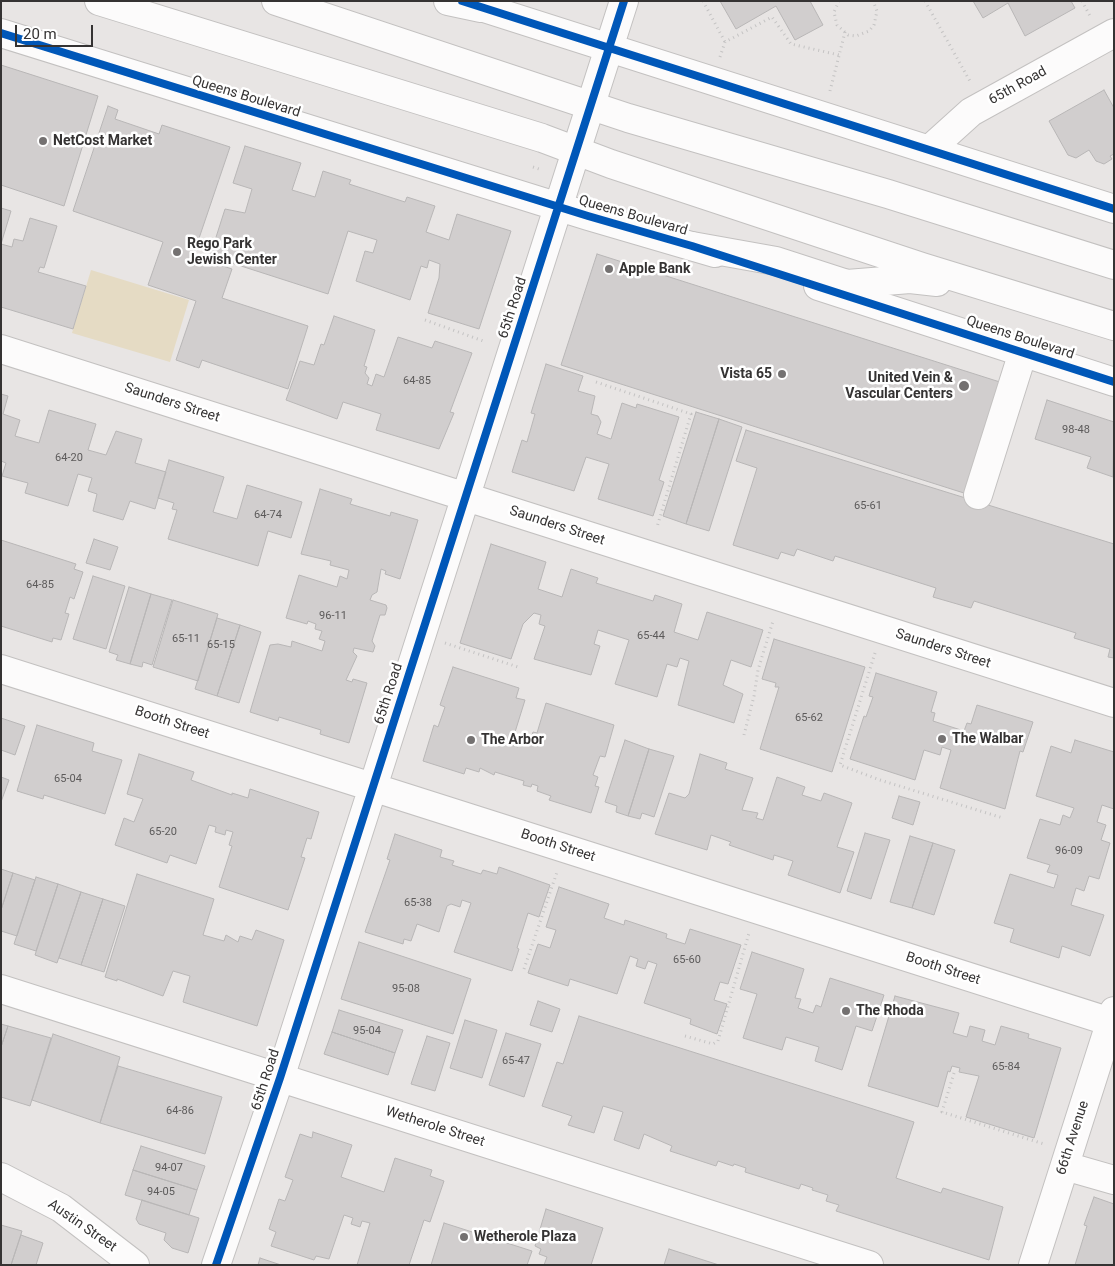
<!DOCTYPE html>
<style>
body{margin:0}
#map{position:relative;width:1115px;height:1266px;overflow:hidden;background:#e8e5e4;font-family:Roboto,sans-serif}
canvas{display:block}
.frame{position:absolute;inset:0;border:2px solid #353333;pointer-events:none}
.scale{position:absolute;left:15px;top:25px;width:78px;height:22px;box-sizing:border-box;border:2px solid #353333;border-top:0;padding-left:6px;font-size:15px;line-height:18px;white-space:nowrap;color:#353333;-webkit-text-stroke:4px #fff;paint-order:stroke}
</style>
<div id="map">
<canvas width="1115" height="1266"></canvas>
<div class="frame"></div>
<div class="scale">20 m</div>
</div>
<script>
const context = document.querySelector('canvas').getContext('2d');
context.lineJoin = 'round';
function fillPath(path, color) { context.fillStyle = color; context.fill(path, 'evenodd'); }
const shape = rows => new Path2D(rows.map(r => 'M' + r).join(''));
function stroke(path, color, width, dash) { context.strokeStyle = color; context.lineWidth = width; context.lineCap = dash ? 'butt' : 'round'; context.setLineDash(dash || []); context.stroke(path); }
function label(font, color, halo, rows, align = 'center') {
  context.font = font + ' Roboto,sans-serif'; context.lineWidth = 5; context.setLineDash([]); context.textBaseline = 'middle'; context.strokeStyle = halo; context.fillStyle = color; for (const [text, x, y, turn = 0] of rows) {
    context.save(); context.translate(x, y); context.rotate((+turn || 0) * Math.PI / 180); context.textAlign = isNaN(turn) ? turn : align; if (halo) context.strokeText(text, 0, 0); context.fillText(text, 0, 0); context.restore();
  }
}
fillPath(shape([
 [91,270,189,300,170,362,72,333]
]), '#e5dbc4');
const building = shape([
 [720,1,810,1,823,25,795,40,776,6,736,29,720,1],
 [973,1,1071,1,1075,8,1025,36,1008,3,983,18,973,1],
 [1,65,98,96,64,206,1,185,1,65],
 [1104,90,1114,108,1114,154,1110,156,1112,159,1104,164,1096,161,1089,150,1076,158,1068,155,1049,121,1104,90],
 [108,106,118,110,115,119,159,134,162,125,230,147,193,256,232,269,222,298,308,326,288,389,202,360,199,368,176,360,196,301,148,285,163,242,73,211,108,106],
 [245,146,301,163,292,190,315,197,323,171,351,180,349,184,405,202,407,197,435,206,426,232,449,240,457,214,511,231,479,329,428,313,439,278,440,264,429,260,427,268,421,266,410,300,356,281,365,251,373,253,377,240,348,231,328,294,210,256,225,209,245,213,252,189,233,183,245,146],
 [1,208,11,211,1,244,12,247,14,239,23,241,30,218,57,226,44,268,40,267,38,272,86,286,73,329,1,307,1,208],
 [597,254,1003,383,967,494,561,365,597,254],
 [334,316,375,330,364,366,367,367,365,373,369,378,367,384,372,386,376,374,384,377,398,337,432,348,435,341,472,353,450,412,454,413,439,449,376,430,381,414,343,402,337,419,286,400,300,361,314,365,321,344,324,345,334,316],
 [546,364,583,376,578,391,595,396,591,414,598,416,601,422,597,434,611,439,622,403,636,408,637,404,679,417,659,480,664,482,653,516,598,499,609,464,586,457,574,491,512,472,522,440,527,442,535,414,531,413,546,364],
 [1,394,8,396,3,414,20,420,15,436,39,443,49,410,96,424,88,450,106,455,116,431,142,439,135,463,166,472,155,509,130,501,123,520,93,511,97,494,88,491,92,478,78,474,68,506,25,493,28,483,2,476,6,463,1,461,1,394],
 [1047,400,1114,422,1113,477,1087,468,1091,457,1035,439,1047,400],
 [696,412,719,419,686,524,663,516,696,412],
 [719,419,742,427,709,531,686,524,719,419],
 [746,430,1114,544,1114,658,1108,657,1110,649,1074,638,1076,633,974,601,971,608,933,597,936,588,835,556,833,561,797,549,794,556,781,552,778,559,733,545,757,468,736,461,746,430],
 [169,460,224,477,213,512,237,519,247,485,302,502,291,538,268,531,258,566,168,539,177,510,172,509,174,503,158,498,169,460],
 [320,489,352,499,350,504,390,516,391,512,418,520,400,579,385,574,386,571,381,569,377,592,372,595,370,600,386,605,387,608,385,615,380,615,372,641,375,646,373,652,354,648,353,652,357,656,346,680,352,682,353,679,367,683,349,743,320,734,321,730,279,717,278,721,250,712,270,645,278,644,291,647,292,641,322,651,325,641,319,639,322,631,315,629,316,624,308,621,307,624,286,618,299,575,337,587,340,576,347,579,349,570,330,565,331,561,301,554,320,489],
 [94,539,118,547,110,570,86,563,94,539],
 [1,540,76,564,74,569,83,572,74,599,70,597,65,613,69,614,61,640,53,638,52,642,1,626,1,540],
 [491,544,546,562,538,589,562,597,571,569,598,578,596,583,653,601,655,595,682,604,674,632,698,640,707,612,763,630,751,667,731,660,723,685,743,694,734,723,678,705,689,661,680,658,677,667,667,664,657,697,615,684,629,640,598,630,594,644,600,646,591,675,534,659,545,626,539,624,541,615,534,613,523,624,511,659,460,643,491,544],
 [93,576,125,586,106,649,73,639,93,576],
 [129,587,151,594,130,664,116,660,118,655,109,652,129,587],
 [151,594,172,600,152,665,143,662,142,667,130,664,151,594],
 [173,600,218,614,198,681,153,667,173,600],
 [217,618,240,625,217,696,195,689,217,618],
 [240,625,261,632,239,703,217,696,240,625],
 [774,639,865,667,832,772,760,749,779,687,775,687,776,683,762,679,774,639],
 [453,667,519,688,516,698,525,700,511,745,518,747,521,738,530,741,533,732,537,733,546,703,614,725,605,757,600,756,593,775,598,777,595,786,599,787,591,813,549,800,551,796,537,791,538,786,532,784,531,787,523,785,524,781,495,772,494,775,480,768,479,772,466,768,464,774,423,761,434,725,438,727,445,707,440,705,453,667],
 [876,673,937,692,931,712,935,713,933,721,964,731,967,723,971,724,977,705,1033,722,1023,752,1020,751,1005,809,940,788,951,750,942,747,940,755,924,750,915,780,850,759,864,716,866,717,873,697,869,696,876,673],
 [1,718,25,726,15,755,1,750,1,718],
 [37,725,94,743,92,751,122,760,105,814,44,795,43,799,17,791,37,725],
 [625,740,649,749,628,816,616,812,617,806,605,802,625,740],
 [1075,740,1114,752,1114,809,1102,805,1097,822,1106,825,1101,840,1110,843,1099,879,1089,876,1084,891,1076,888,1071,905,1104,915,1090,956,1062,946,1059,958,1010,942,1014,929,994,923,1010,874,1054,888,1058,875,1047,872,1050,865,1027,858,1040,819,1060,825,1063,815,1070,818,1074,808,1036,796,1051,746,1071,753,1075,740],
 [649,749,674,756,654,817,642,813,640,819,628,816,649,749],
 [139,754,194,772,191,780,232,795,232,793,248,798,250,789,319,812,311,839,307,838,301,857,305,858,288,910,219,887,232,846,229,845,233,832,226,830,225,835,215,832,216,827,209,825,196,864,170,855,167,863,115,845,124,818,134,822,143,799,127,794,139,754],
 [700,754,727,763,725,769,753,778,742,810,758,813,756,818,763,820,777,777,805,787,802,795,821,801,824,793,852,803,837,847,854,852,840,893,788,875,793,861,774,855,773,860,729,845,731,842,711,835,707,850,655,834,669,793,685,798,689,794,700,754],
 [1,777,9,780,1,802,1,777],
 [899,796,920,802,913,825,892,818,899,796],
 [865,833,890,840,871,899,847,891,865,833],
 [395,834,442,850,440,857,454,861,452,865,481,874,483,870,497,874,499,867,550,885,539,917,528,913,517,948,519,949,512,971,454,952,471,903,462,900,460,907,451,904,447,906,439,932,417,924,411,941,404,939,403,944,365,932,390,860,387,859,395,834],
 [910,836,933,843,912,908,890,902,910,836],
 [933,843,955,850,934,915,912,908,933,843],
 [1,869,13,873,1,910,1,869],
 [13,873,35,880,17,936,1,931,1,910,13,873],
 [137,874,214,899,203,935,224,941,226,935,238,942,240,936,252,940,256,930,284,940,257,1026,183,1002,190,976,173,971,163,996,117,979,117,981,105,977,137,874],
 [36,877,58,884,36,951,14,944,36,877],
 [58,884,81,892,57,963,35,955,58,884],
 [559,887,609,904,604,918,624,925,625,920,667,934,666,938,685,944,690,929,741,945,728,984,720,982,714,1000,727,1004,717,1034,690,1024,691,1019,644,1003,657,964,648,961,645,969,636,966,638,959,630,956,617,994,570,979,568,986,528,973,538,944,550,948,556,930,546,927,559,887],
 [81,892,103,899,81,965,59,958,81,892],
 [103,899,125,906,104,972,81,965,103,899],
 [359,942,471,979,453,1034,341,999,359,942],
 [752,952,804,969,795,998,801,999,798,1008,813,1013,816,1005,821,1007,830,978,884,995,872,1031,856,1026,842,1070,815,1061,819,1047,786,1037,782,1050,743,1038,757,994,740,989,752,952],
 [895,996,959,1013,953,1033,967,1037,970,1026,985,1030,982,1041,995,1045,1001,1026,1029,1034,1028,1038,1061,1048,1034,1138,966,1117,979,1076,959,1072,960,1068,952,1066,950,1072,948,1071,938,1107,868,1086,895,996],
 [538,1001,560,1009,552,1032,530,1025,538,1001],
 [339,1010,403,1030,395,1053,332,1032,339,1010],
 [579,1016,914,1122,896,1178,941,1193,943,1188,1003,1207,989,1260,836,1211,839,1205,826,1201,828,1195,812,1190,813,1188,801,1184,799,1189,745,1172,746,1168,734,1164,733,1166,718,1161,716,1166,670,1151,672,1146,644,1134,639,1149,614,1140,623,1112,603,1106,594,1133,568,1125,572,1116,542,1106,557,1062,563,1064,579,1016],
 [465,1020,497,1030,482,1078,450,1068,465,1020],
 [1,1024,8,1026,1,1047,1,1024],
 [8,1026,51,1038,30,1106,1,1097,1,1047,8,1026],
 [332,1032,395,1053,388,1075,324,1054,332,1032],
 [506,1033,541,1044,524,1097,489,1085,506,1033],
 [53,1034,120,1057,100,1123,32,1100,53,1034],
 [427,1036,450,1043,435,1091,411,1084,427,1036],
 [118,1066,222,1097,205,1154,100,1123,118,1066],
 [313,1132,352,1145,341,1177,384,1192,395,1158,432,1170,430,1176,444,1181,430,1222,424,1220,409,1265,357,1265,370,1223,362,1221,360,1227,351,1224,353,1218,344,1215,329,1259,316,1256,314,1260,271,1246,276,1232,269,1229,279,1199,285,1201,293,1180,285,1177,300,1134,312,1138,313,1132],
 [141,1146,205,1166,197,1190,133,1170,141,1146],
 [133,1170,197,1190,189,1215,125,1195,133,1170],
 [1094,1197,1114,1204,1114,1265,1075,1265,1087,1226,1084,1225,1094,1197],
 [142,1200,199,1218,188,1253,172,1248,164,1240,166,1233,139,1224,136,1219,142,1200],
 [546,1209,603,1228,591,1265,544,1265,547,1257,539,1254,541,1249,535,1246,546,1209],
 [444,1223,532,1251,527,1265,431,1265,444,1223],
 [1,1225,22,1231,11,1265,1,1265,1,1225],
 [21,1235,43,1243,36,1265,11,1265,21,1235],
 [669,1249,719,1265,664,1265,669,1249],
 [260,1258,281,1265,258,1265,260,1258]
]);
fillPath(building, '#d1cece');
stroke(building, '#b8b6b6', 1);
const minor = shape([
 [462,1,1114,209],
 [1,33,588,216,715,253],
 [930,149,971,112,1114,33],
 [818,286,1114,382],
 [1,349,1114,703],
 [978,495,1023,352],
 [1,669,1114,1023],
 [1,989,869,1265],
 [1065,1166,1114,1180],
 [1,1177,61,1208,135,1265],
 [216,1265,280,1078,624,1],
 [1033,1265,1114,1011]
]);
const major = shape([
 [99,1,542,138,611,164,922,267,1114,326],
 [276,1,628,118,888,194,1114,265],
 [448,1,481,8],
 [692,246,776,261,847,284,910,279,937,282]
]);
stroke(minor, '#c3c1c0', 30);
stroke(major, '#c3c1c0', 30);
stroke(shape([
 [703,1,725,42],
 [839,1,834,12,837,25,848,35,856,36,869,31,874,25,877,11,873,1],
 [925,1,971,83],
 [1082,1,1090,16],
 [720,57,725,42,772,17,791,44,839,55],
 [830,91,845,32],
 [533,167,542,170],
 [425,320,486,342],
 [596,382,691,414,657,527],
 [445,643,518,667],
 [875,653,840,765,880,780,1003,818],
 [744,735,754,696,758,670,773,621],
 [524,969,557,872],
 [685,1036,713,1044,718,1041,749,933],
 [954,1073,942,1112,1044,1144]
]), '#c4c3c3', 3, [1, 4]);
stroke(minor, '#fcfbfb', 28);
stroke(major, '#fcfbfb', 28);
stroke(shape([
 [462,1,1114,209],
 [1,33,588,216,692,246,1114,382],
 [216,1265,280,1078,624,1]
]), '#0057b8', 8);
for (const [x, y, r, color] of [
 [43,141,5,"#747171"],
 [177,252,5,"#747171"],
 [609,269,5,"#747171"],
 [782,374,5,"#747171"],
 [964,386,6,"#747171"],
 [942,739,5,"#747171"],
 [471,740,5,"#747171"],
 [846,1011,5,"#747171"],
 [464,1237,5,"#747171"]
]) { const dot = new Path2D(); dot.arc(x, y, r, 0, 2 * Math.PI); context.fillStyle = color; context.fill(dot); stroke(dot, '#fff', 2); }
label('11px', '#5c5a5a', null, [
 ["64-85",417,381],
 ["98-48",1076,430],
 ["64-20",69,458],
 ["65-61",868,506],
 ["64-74",268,515],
 ["64-85",40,585],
 ["96-11",333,616],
 ["65-44",651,636],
 ["65-11",186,639],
 ["65-15",221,645],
 ["65-62",809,718],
 ["65-04",68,779],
 ["65-20",163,832],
 ["96-09",1069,851],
 ["65-38",418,903],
 ["65-60",687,960],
 ["95-08",406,989],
 ["95-04",367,1031],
 ["65-47",516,1061],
 ["65-84",1006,1067],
 ["64-86",180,1111],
 ["94-07",169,1168],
 ["94-05",161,1192]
]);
label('14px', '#353333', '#fff', [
 ["65th Road",1018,86,-29],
 ["Queens Boulevard",246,97,17],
 ["Queens Boulevard",633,216,16],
 ["65th Road",513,308,-72],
 ["Queens Boulevard",1020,338,18],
 ["Saunders Street",172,403,18],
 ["Saunders Street",557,526,18],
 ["Saunders Street",943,649,18],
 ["65th Road",389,694,-72],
 ["Booth Street",172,723,18],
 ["Booth Street",558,846,18],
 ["Booth Street",943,969,18],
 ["65th Road",266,1080,-72],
 ["Wetherole Street",435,1127,18],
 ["66th Avenue",1073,1138,-72],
 ["Austin Street",82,1226,35]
]);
label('bold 14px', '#353333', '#fff', [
 ["NetCost Market",53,141],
 ["Rego Park",187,244],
 ["Jewish Center",187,260],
 ["Apple Bank",619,269],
 ["Vista 65",772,374,"right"],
 ["United Vein &",953,378,"right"],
 ["Vascular Centers",953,394,"right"],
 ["The Walbar",952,739],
 ["The Arbor",481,740],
 ["The Rhoda",856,1011],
 ["Wetherole Plaza",474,1237]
], 'left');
</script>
